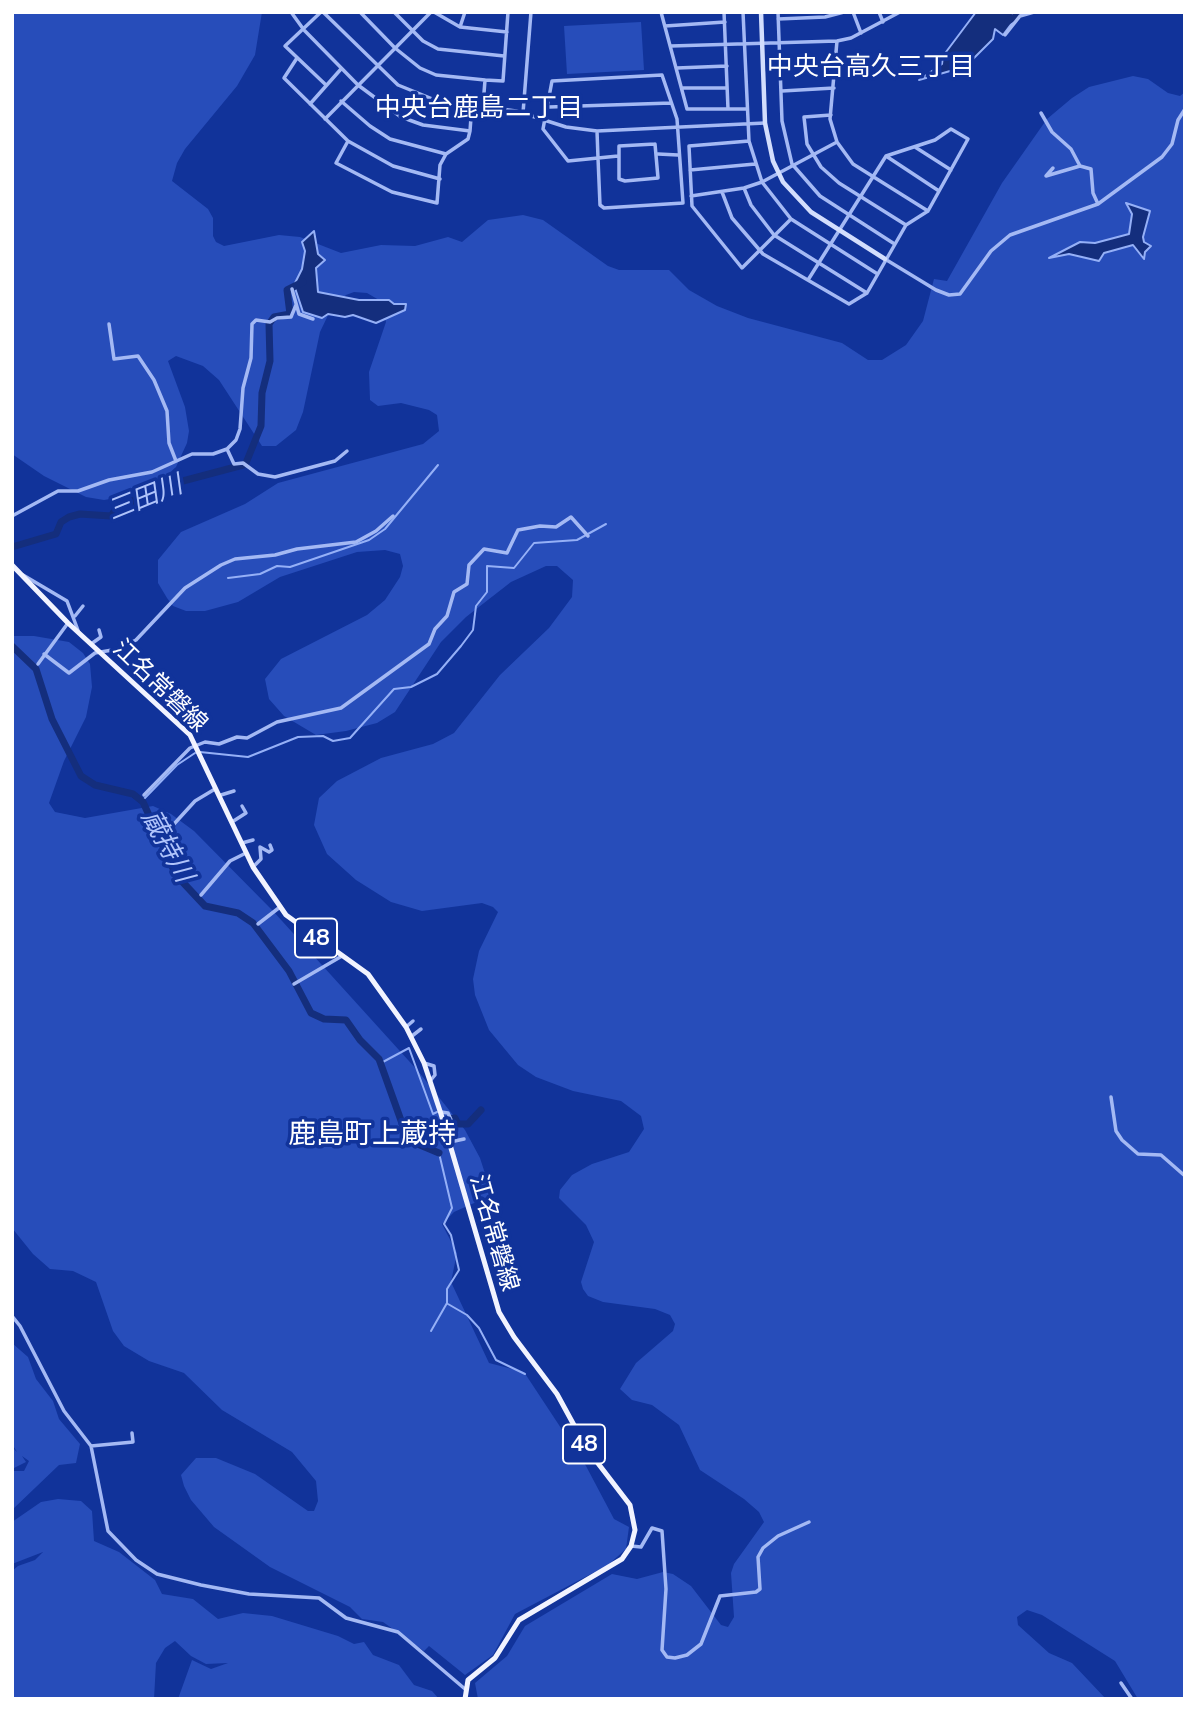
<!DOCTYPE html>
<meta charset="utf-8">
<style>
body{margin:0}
#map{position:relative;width:1197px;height:1711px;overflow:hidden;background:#11339a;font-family:Mulish,sans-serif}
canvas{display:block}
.frame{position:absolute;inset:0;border:14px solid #fff;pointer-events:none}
</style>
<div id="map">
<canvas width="1197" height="1711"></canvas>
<div class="frame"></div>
</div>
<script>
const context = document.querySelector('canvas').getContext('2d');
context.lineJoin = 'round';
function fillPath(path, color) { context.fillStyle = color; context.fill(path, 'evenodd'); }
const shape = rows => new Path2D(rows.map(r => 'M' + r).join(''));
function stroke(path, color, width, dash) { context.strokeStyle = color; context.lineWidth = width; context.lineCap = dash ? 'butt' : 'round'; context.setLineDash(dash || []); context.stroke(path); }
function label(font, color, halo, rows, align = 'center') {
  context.font = font + ' Mulish,"Noto Sans JP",sans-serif'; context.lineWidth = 7; context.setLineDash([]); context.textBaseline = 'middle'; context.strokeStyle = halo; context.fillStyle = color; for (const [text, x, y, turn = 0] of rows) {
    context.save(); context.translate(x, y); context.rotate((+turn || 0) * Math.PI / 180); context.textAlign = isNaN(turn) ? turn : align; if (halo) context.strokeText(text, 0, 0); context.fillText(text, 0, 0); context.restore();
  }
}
fillPath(shape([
 [12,12,262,12,255,55,237,86,185,149,177,163,172,181,208,209,213,218,213,236,216,242,224,246,279,235,300,237,341,253,381,245,415,246,448,237,462,242,488,220,523,215,543,220,608,266,619,270,669,270,689,290,717,306,748,318,842,343,868,360,882,360,906,345,923,321,934,279,947,281,1002,183,1047,119,1072,98,1089,87,1133,76,1148,79,1168,93,1180,96,1185,92,1185,1699,1138,1699,1115,1661,1042,1615,1027,1610,1017,1617,1018,1625,1049,1653,1072,1663,1106,1699,478,1699,475,1683,507,1656,525,1626,612,1574,637,1579,663,1572,673,1574,691,1586,721,1625,728,1627,734,1617,731,1573,734,1564,764,1522,759,1512,744,1499,700,1470,679,1425,652,1405,632,1400,620,1389,636,1363,673,1331,675,1324,670,1315,655,1309,603,1302,588,1296,583,1289,581,1282,594,1242,586,1225,559,1198,560,1190,572,1175,592,1164,629,1152,644,1129,641,1116,621,1101,573,1091,536,1077,518,1065,489,1030,475,995,473,979,479,951,498,912,493,907,482,903,422,911,391,902,356,880,327,854,314,825,319,798,337,781,381,758,433,744,454,733,500,675,549,628,572,597,573,580,557,566,546,566,511,582,466,617,441,642,395,712,377,723,346,731,316,735,284,716,269,699,265,679,281,659,367,615,385,600,400,577,403,566,400,554,385,550,357,552,280,577,238,602,205,611,186,611,173,606,167,598,158,583,158,560,181,532,245,504,278,483,423,444,439,431,437,415,429,410,401,403,378,406,370,400,369,372,386,322,379,300,367,293,354,292,346,295,331,309,320,332,303,412,296,430,276,446,262,446,219,380,203,366,176,356,168,361,185,407,189,431,187,443,176,467,154,487,133,495,104,500,86,497,44,476,12,454],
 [641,22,644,70,567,74,564,26],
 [12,636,34,636,69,642,83,653,90,664,92,687,86,717,64,761,49,803,55,812,85,818,153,806,171,814,194,831,273,911,418,1071,465,1130,480,1158,492,1195,454,1212,442,1224,457,1253,451,1282,489,1363,524,1372,586,1466,614,1519,629,1527,626,1549,608,1565,515,1614,493,1655,465,1675,429,1646,424,1651,383,1622,362,1619,350,1607,270,1567,214,1527,191,1500,184,1486,181,1475,196,1458,216,1458,255,1474,308,1511,314,1511,318,1501,316,1481,292,1452,222,1410,184,1373,149,1361,124,1346,113,1331,96,1282,73,1271,50,1269,33,1254,12,1228],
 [12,1343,28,1357,36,1379,53,1401,59,1419,80,1444,76,1463,59,1465,12,1510,12,1471,24,1471,29,1461,22,1456,26,1462,12,1469,12,1447,17,1452,12,1444],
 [58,1499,81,1501,92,1511,94,1541,119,1552,155,1580,162,1594,193,1599,218,1619,243,1613,272,1616,338,1636,354,1644,364,1642,373,1655,399,1665,414,1685,432,1691,439,1699,178,1699,192,1660,211,1669,228,1663,206,1664,191,1656,175,1641,165,1648,156,1663,154,1699,12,1699,12,1571,18,1566,35,1560,43,1552,12,1564,12,1522,41,1502]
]), '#274dba');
const water = shape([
 [976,12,1012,12,1015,19,1003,35,995,29,993,39,972,60,961,62,957,69,919,80,942,64,943,56,976,12],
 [1126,203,1150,211,1143,237,1144,242,1151,246,1145,252,1144,259,1133,245,1104,253,1099,261,1069,254,1049,258,1080,242,1095,243,1129,234,1132,214,1126,203],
 [314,231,318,254,325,260,316,268,318,292,359,300,389,300,394,304,406,304,405,310,376,323,353,315,345,317,328,314,322,318,303,312,294,285,302,269,305,251,302,242,314,231]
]);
fillPath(water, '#142e7d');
stroke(water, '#95b0f7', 2);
stroke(shape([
 [228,578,260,574,277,566,290,567,369,540,385,529,438,465],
 [200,752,248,757,298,737,323,736,333,741,350,738,394,689,411,687,437,674,461,646,473,630,476,606,487,592,487,566,514,568,534,543,577,540,606,524],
 [142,801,177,765,195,753],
 [381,1063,409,1048,433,1114,437,1112],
 [448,1304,467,1315,479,1328,496,1360,525,1374],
 [431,1331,447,1303,447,1289,459,1270,451,1235,444,1224,452,1208,439,1153]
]), '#95b0f7', 2);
stroke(shape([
 [1008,21,1023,12],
 [246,463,261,426,262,393,270,361,269,324,274,317,290,314,287,290,303,282],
 [12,547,56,534,61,522,69,517,80,514,111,516,116,509,164,486,243,465],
 [12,646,36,669,52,719,81,776,95,785,133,794,143,802,176,875,205,906,238,913,253,923,289,971,311,1013,324,1019,346,1020,360,1040,379,1059,408,1140,439,1153],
 [408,1140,448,1119,455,1118,458,1124,468,1124,481,1110]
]), '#142e7d', 7);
stroke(shape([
 [291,12,304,30,358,85,401,117,423,125,470,131,472,104],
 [321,12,285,46,326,85],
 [323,12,398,85,435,100,516,111,566,127,597,131,765,123],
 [360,12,395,48,420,68,436,75,485,80],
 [394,12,423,41,438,49,504,56],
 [434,12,460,27,507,32],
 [661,12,687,109,747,109],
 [724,12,728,109],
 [743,12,749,141,762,182,791,219,876,273],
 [778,12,782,121,792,164,820,196,893,243],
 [853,12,861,33],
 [879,12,883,22],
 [778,19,825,17,844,12],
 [665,26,725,22],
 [460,27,465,12],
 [1005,35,1020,16,1034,12],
 [837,41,830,119,837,142,853,164,928,211],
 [671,46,837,41,851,38,900,12],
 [297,58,284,78,348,141,393,166,440,179],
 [781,67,837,64],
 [677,68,727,66],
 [682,88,727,88],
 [782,91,834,88],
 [341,101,370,126,390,139,446,154],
 [310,104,341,69],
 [483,106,485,80,503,81,508,12],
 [549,107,671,103],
 [523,113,531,12],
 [1041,113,1052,132,1071,149,1080,166],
 [831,115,804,117,807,144,821,167,839,183,906,225],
 [325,119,431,12],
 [597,131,598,158,600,205,604,208,683,203,677,119,662,75,552,81,543,129,568,161,618,156],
 [348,141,336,163,392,192,437,203,440,165,446,154,468,139,470,131],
 [749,141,689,146,692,206,742,268,791,219],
 [655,144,658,178,625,181,619,179,619,146,655,144],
 [915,147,951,170],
 [658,154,678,155],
 [886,156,939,191],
 [1053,168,1046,176,1080,166,1091,169,1093,193,1098,204],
 [690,170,755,164],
 [744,188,751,205,774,235,867,293],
 [722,192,732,218,763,254,849,304,867,293,906,225,928,211,968,139,951,129,935,140,886,156,808,280],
 [691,196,744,188,762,182,837,142],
 [885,259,936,290,949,295,960,294,991,251,1010,235,1098,204,1162,157,1172,144,1178,120,1185,109],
 [292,289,299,314,313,319],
 [109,324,114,359,138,356,154,380,167,411,169,443,176,461],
 [227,449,234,464,243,463,258,474,275,477,335,461,347,451],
 [12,516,58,491,78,491,109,480,152,472,192,454,213,454,227,449,236,440,240,429,243,388,251,358,252,324,256,320,270,322,277,318,291,317,296,305],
 [23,575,67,601,79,633],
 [75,616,83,606],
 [91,644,101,637,99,630],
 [44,654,69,673,95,653,118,649,136,640,185,588,221,565,235,559,275,555,297,549,356,542,376,531,393,516],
 [38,664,68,623],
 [144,795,190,748,205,742,219,744,237,737,247,738,277,722,341,708,429,644,435,629,447,616,454,592,467,584,469,565,484,549,507,553,518,530,540,526,556,527,571,517,588,536],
 [221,795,234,791],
 [232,822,246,813,242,806],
 [152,841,164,835,195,801,215,789],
 [242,843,253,840],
 [253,867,261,859,260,847,269,852,272,850,270,845],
 [201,895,230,861,246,853],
 [258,924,280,907],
 [294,984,342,956],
 [406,1027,413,1021],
 [412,1036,421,1029],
 [424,1063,434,1066,435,1075,430,1081],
 [1111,1097,1116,1131,1122,1140,1138,1154,1161,1155,1185,1176],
 [441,1112,448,1113,452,1122,447,1134],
 [450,1142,464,1139],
 [12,1316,20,1326,64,1411,91,1446,108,1531,136,1560,157,1574,201,1585,249,1594,319,1598,346,1618,398,1632,465,1689],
 [91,1446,133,1442,132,1433],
 [631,1546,641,1547,652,1528,662,1531,666,1589,662,1650,667,1657,675,1658,687,1655,701,1644,720,1596,756,1592,760,1589,758,1557,763,1548,778,1536,809,1522],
 [1121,1683,1132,1699]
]), '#a4b9f4', 3.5);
stroke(shape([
 [761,12,765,123,773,161,783,182,811,212,885,259]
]), '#d3defd', 4.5);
stroke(shape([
 [12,565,68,623,190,735,253,867,286,915,368,974,406,1027,424,1063,441,1114,499,1312,514,1337,557,1394,587,1449,630,1505,635,1530,631,1546,622,1559,519,1620,495,1658,468,1680,465,1699]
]), '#f1f3ff', 5);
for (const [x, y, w] of [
 [316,938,42],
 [584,1444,42]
]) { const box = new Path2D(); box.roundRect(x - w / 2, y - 19.5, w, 39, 5); context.fillStyle = '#11339a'; context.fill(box); stroke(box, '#fff', 2); }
label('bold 23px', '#fff', null, [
 ["48",316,938],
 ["48",584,1444]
]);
label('24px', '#fff', '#11339a', [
 ["江名常磐線",160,686,44],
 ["江名常磐線",494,1233,74]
]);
label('26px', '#fff', '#11339a', [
 ["中央台高久三丁目",871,67],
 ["中央台鹿島二丁目",479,108]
]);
label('italic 26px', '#b0c4fb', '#11339a', [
 ["三田川",145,498,-22],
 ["蔵持川",167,846,61]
]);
label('28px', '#fff', '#11339a', [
 ["鹿島町上蔵持",372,1135]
]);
</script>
